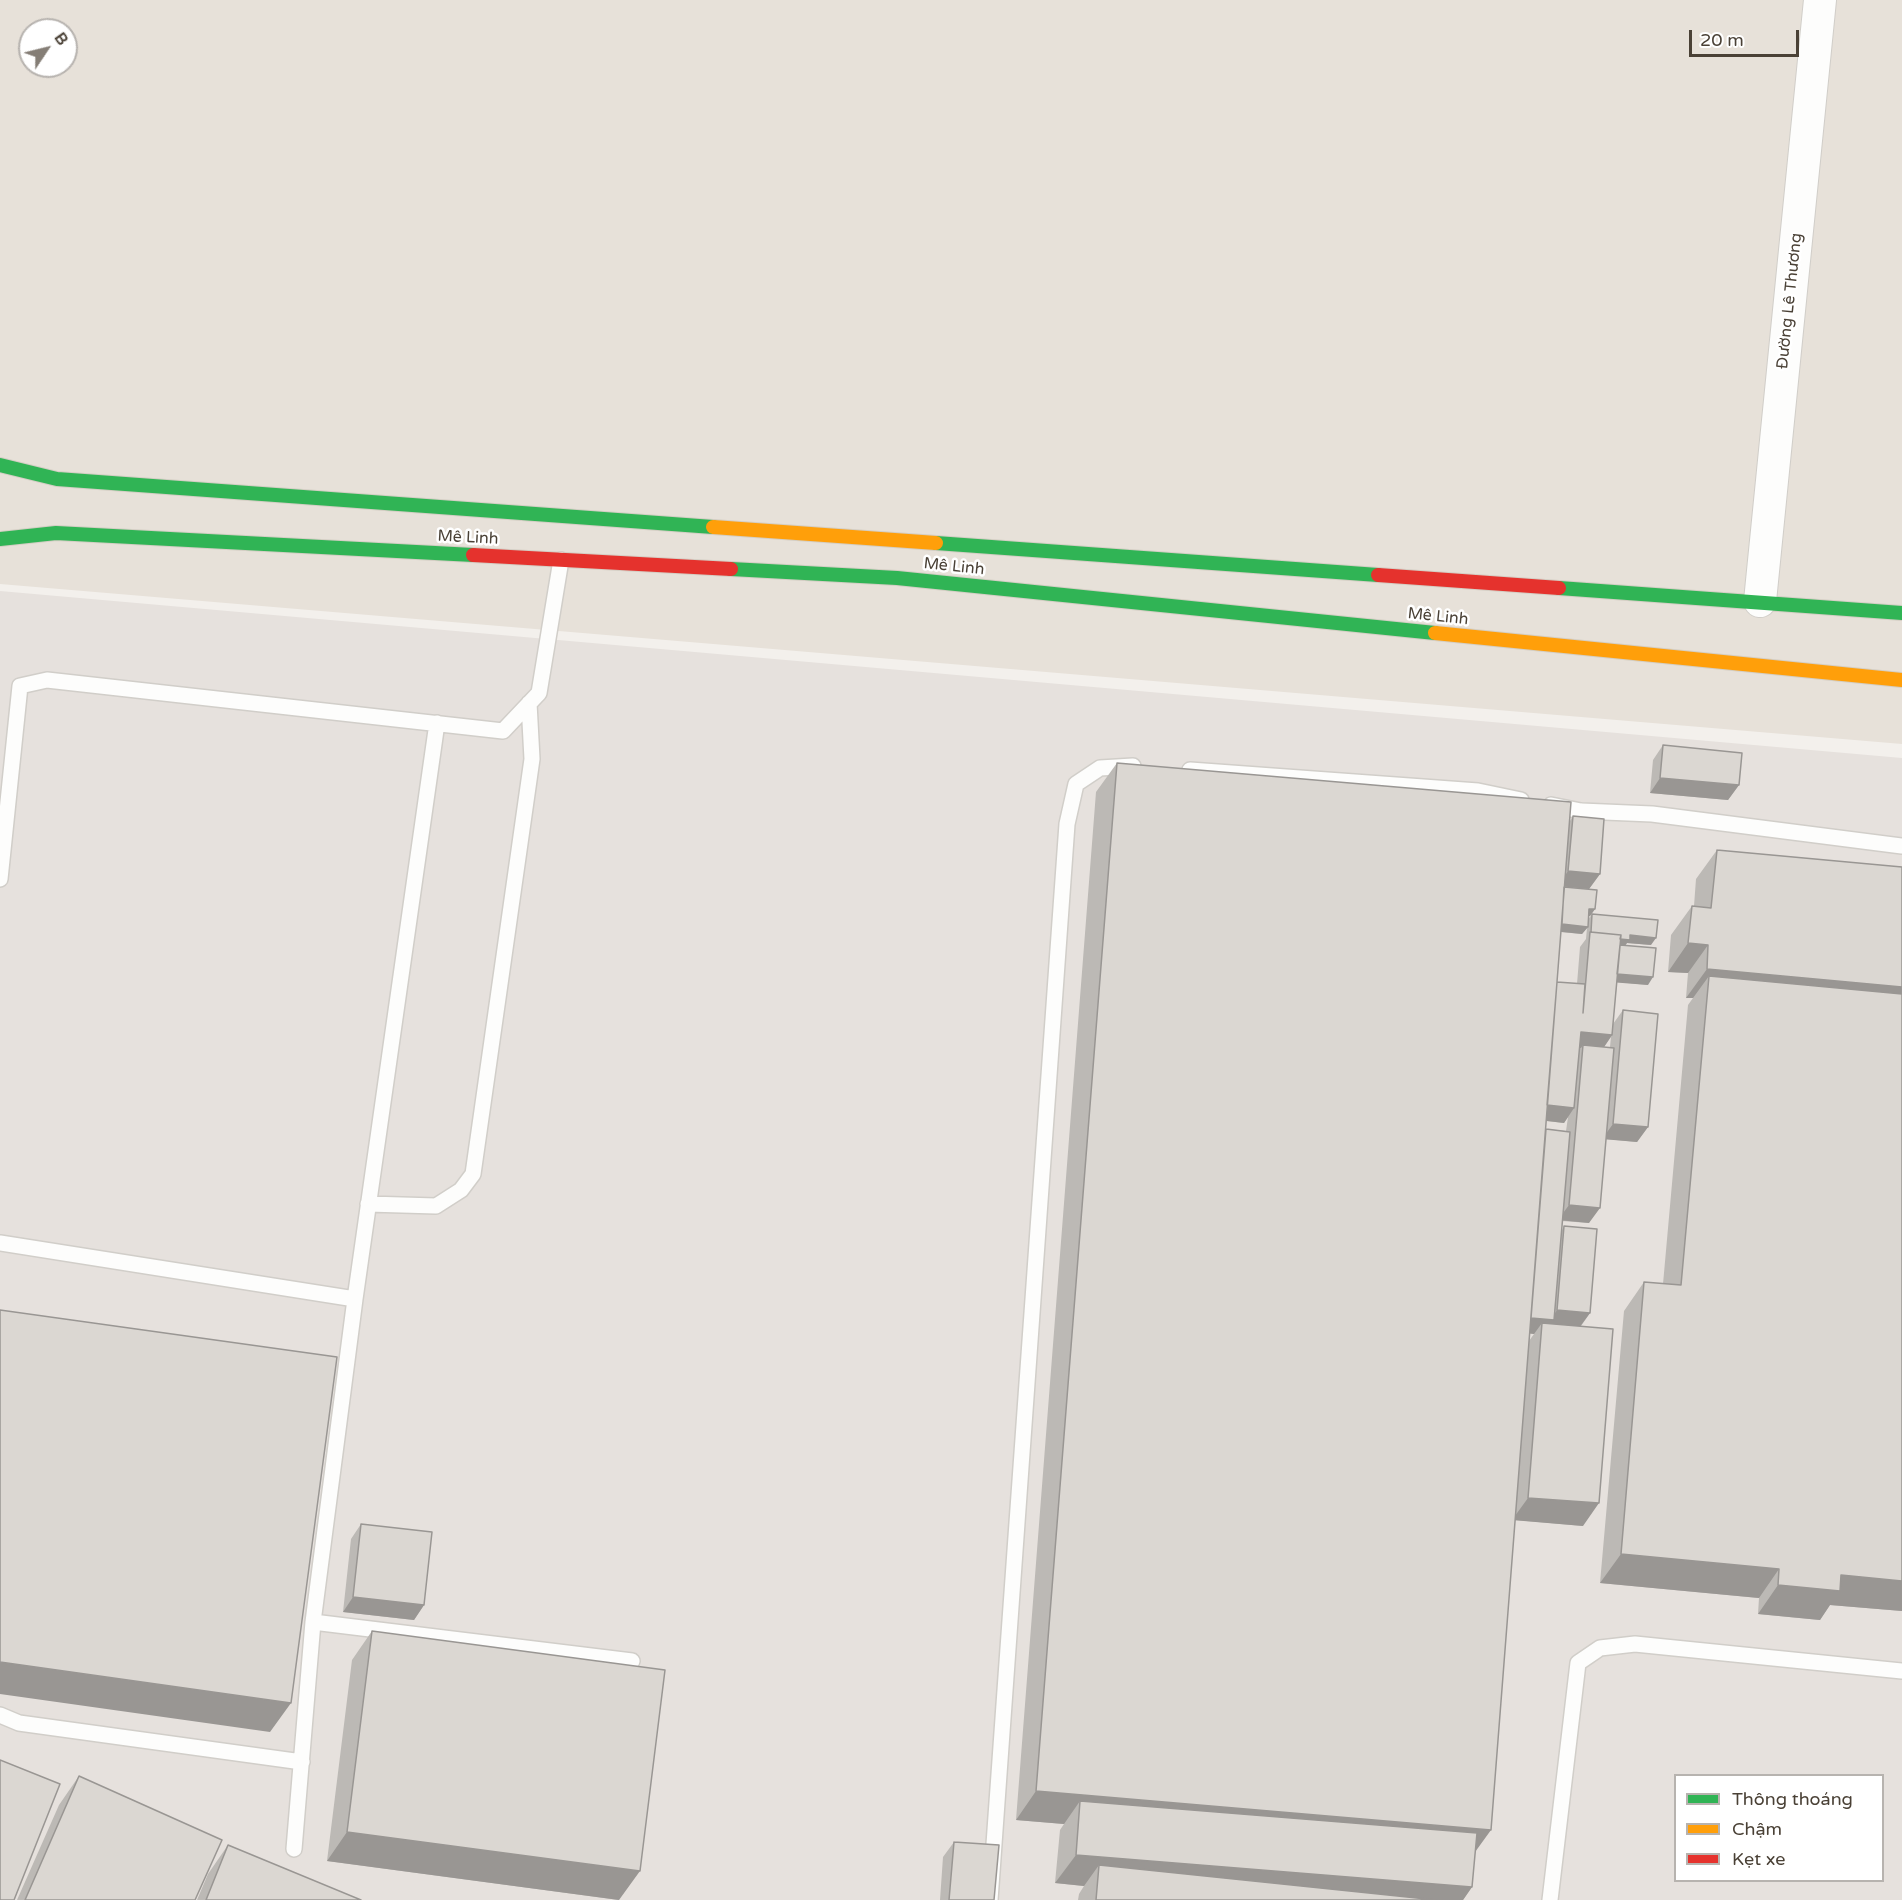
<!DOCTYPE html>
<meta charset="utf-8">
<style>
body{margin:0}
#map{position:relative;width:1902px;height:1900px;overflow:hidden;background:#f3f0ec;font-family:"Varela Round",sans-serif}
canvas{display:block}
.legend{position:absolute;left:1674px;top:1774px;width:210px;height:108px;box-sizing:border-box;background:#fff;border:2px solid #b7b3af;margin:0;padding:8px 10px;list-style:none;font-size:18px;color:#4a4136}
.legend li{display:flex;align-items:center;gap:12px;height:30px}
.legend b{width:30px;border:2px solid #b7b3af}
.north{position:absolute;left:18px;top:18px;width:60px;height:60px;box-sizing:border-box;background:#fff;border:2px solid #b7b3af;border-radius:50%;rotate:55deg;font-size:16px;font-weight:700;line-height:24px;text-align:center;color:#4a4136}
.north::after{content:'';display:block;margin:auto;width:21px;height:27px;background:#857e76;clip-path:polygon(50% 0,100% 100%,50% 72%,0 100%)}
.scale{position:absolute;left:1689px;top:30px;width:110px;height:27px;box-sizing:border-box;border:3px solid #4a4136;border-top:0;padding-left:8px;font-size:18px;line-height:21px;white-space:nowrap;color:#4a4136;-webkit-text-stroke:4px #fff;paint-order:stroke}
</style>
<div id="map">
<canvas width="1902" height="1900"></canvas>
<ul class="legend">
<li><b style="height:8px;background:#30b455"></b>Thông thoáng</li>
<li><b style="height:8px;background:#ff9f0a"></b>Chậm</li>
<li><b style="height:8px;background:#e5322d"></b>Kẹt xe</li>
</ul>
<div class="north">B</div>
<div class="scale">20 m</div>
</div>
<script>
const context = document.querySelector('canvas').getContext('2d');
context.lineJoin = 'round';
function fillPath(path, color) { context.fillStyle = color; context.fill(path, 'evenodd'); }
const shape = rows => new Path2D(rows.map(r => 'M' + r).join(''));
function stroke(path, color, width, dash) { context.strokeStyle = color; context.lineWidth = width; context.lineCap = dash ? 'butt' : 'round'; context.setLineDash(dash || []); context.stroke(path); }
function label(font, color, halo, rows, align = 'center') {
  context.font = font + ' "Varela Round",sans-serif'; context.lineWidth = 5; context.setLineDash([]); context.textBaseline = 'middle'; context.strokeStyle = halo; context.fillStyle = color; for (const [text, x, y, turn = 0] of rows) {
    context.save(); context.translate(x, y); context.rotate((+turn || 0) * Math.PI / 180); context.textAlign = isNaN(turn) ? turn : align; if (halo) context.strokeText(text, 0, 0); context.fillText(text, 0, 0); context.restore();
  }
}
fillPath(shape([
 [0,0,1902,0,1902,744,0,584],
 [30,30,66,30,66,66,30,66]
]), '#e7e1d9');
fillPath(shape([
 [0,591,1902,758,1902,1900,0,1900],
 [1676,1776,1882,1776,1882,1880,1676,1880]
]), '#e6e1dd');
const lane = shape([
 [1190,770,1478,791,1521,800],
 [1551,805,1581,811,1652,814,1902,846],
 [0,879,20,686,47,680,503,731,539,693,561,560],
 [368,1204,436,1206,461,1190,473,1174,532,759,529,703],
 [0,1243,355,1299],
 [313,1622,632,1661],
 [0,1715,19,1723,302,1762],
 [294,1849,313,1622,355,1299,437,723],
 [990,1900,1067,824,1076,784,1100,768,1133,766],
 [1550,1900,1578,1663,1600,1648,1635,1644,1902,1671]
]);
const street = shape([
 [1760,601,1820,0]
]);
const fast = shape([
 [0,465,57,479,713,527],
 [0,539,56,533,473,555],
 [936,543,1378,575],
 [731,569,897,578,1435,633],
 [1559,588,1902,613]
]);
const slow = shape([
 [713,527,936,543],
 [1435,633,1902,680]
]);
const jam = shape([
 [473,555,731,569],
 [1378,575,1559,588]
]);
stroke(lane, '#d1cec9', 18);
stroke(street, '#d1cec9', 34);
stroke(fast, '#d4cec4', 16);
stroke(slow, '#d4cec4', 16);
stroke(jam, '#d4cec4', 16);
stroke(lane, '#fdfdfc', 15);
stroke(street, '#fdfdfc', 32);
stroke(fast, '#30b455', 14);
stroke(slow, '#ff9f0a', 14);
stroke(jam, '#e5322d', 14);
fillPath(shape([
 [1663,745,1739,785,1728,800,1650,793,1653,760],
 [1117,763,1570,821,1573,816,1600,874,1589,889,1565,887,1595,909,1590,916,1589,916,1588,920,1592,914,1651,945,1627,943,1625,946,1648,985,1617,982,1613,1024,1623,1010,1648,1127,1637,1142,1606,1139,1589,1223,1562,1221,1562,1230,1564,1226,1590,1313,1581,1326,1583,1526,1515,1520,1475,1852,1472,1887,1463,1900,1078,1900,1079,1894,1084,1886,1055,1883,1060,1830,1064,1824,1016,1820,1096,792],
 [1587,928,1586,939,1580,947,1577,984,1557,982,1561,932,1582,934],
 [1611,1037,1610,1047,1604,1047],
 [1568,1117,1566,1131,1546,1129,1546,1121,1564,1123],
 [1530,1333,1534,1334,1529,1341],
 [1717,850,1902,867,1902,1611,1830,1605,1820,1620,1758,1614,1759,1598,1600,1583,1624,1311,1644,1282,1663,1284,1688,1005,1693,998,1686,998,1688,973,1668,972,1671,935,1692,906,1694,906,1696,879],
 [361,1524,424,1605,414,1620,343,1612,351,1539],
 [372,1631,619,1900,327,1861,352,1660],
 [79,1776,195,1900,17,1900,59,1805],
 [954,1842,994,1900,940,1900,943,1857],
 [228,1845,361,1900,197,1900,208,1874]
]), '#bcb9b5');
fillPath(shape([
 [1660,778,1739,785,1728,800,1650,793],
 [1568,871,1600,874,1589,889,1558,886],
 [1589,909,1595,909,1590,916,1584,916],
 [1557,923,1588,927,1582,934,1552,931],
 [1630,935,1656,938,1651,945,1627,943,1624,947,1589,944],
 [1688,943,1708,945,1688,973,1668,972],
 [1707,969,1902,987,1902,1018,1709,976,1693,998,1686,998],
 [1615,974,1653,977,1648,985,1610,982],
 [1581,1032,1612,1035,1602,1050,1583,1045,1581,1048,1570,1047],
 [1541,1104,1574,1108,1564,1123,1531,1119],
 [1613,1124,1648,1127,1637,1142,1602,1139],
 [1569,1205,1600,1208,1589,1223,1558,1220],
 [1557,1310,1590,1313,1579,1328,1542,1323,1534,1334,1514,1332,1525,1317,1551,1319],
 [1528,1498,1599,1503,1583,1526,1512,1520],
 [1621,1554,1779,1569,1759,1598,1600,1583],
 [1841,1575,1902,1581,1902,1611,1830,1605,1820,1620,1758,1614,1778,1585],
 [353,1597,424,1605,414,1620,343,1612],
 [0,1662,291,1703,270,1732,0,1694],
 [1036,1791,1491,1830,1470,1859,1080,1801,1064,1824,1016,1820],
 [347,1832,640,1871,619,1900,327,1861],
 [1076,1855,1472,1887,1463,1900,1256,1900,1099,1865,1084,1886,1055,1883]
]), '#999693');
const building = shape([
 [1663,745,1742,753,1739,785,1660,778,1663,745],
 [1117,763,1571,802,1491,1830,1036,1791,1117,763],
 [1573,816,1604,819,1600,874,1568,871,1573,816],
 [1717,850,1902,867,1902,987,1707,969,1708,945,1688,943,1692,906,1711,908,1717,850],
 [1564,887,1597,890,1595,909,1589,909,1588,927,1562,924,1564,887],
 [1592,914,1658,920,1656,938,1630,935,1630,940,1620,939,1621,935,1591,932,1592,914],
 [1590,932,1621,935,1612,1035,1581,1032,1574,1108,1547,1105,1557,982,1585,984,1583,1013,1590,932],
 [1620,945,1656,948,1653,977,1617,974,1620,945],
 [1709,976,1902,994,1902,1581,1841,1575,1840,1591,1778,1585,1779,1569,1621,1554,1644,1282,1681,1285,1709,976],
 [1623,1010,1658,1014,1648,1127,1613,1124,1623,1010],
 [1583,1045,1614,1048,1600,1208,1569,1205,1583,1045],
 [1546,1129,1570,1132,1554,1320,1531,1318,1546,1129],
 [1564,1226,1597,1229,1590,1313,1557,1310,1564,1226],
 [0,1310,337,1357,291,1703,0,1662,0,1310],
 [1542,1323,1613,1329,1599,1503,1528,1498,1542,1323],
 [361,1524,432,1532,424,1605,353,1597,361,1524],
 [372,1631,665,1670,640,1871,347,1832,372,1631],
 [0,1760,60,1784,14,1900,0,1900,0,1760],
 [79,1776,222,1840,195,1900,25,1900,79,1776],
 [1080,1801,1477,1833,1472,1887,1076,1855,1080,1801],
 [954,1842,999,1845,994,1900,949,1900,954,1842],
 [228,1845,361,1900,206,1900,228,1845],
 [1099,1865,1436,1900,1096,1900,1099,1865]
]);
fillPath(building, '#dbd7d2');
stroke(building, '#999693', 1.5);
label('16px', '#4a4136', '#fff', [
 ["Đường Lê Thương",1790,301,-84],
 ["Mê Linh",468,538,3],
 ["Mê Linh",954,567,6],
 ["Mê Linh",1438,617,6]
]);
</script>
